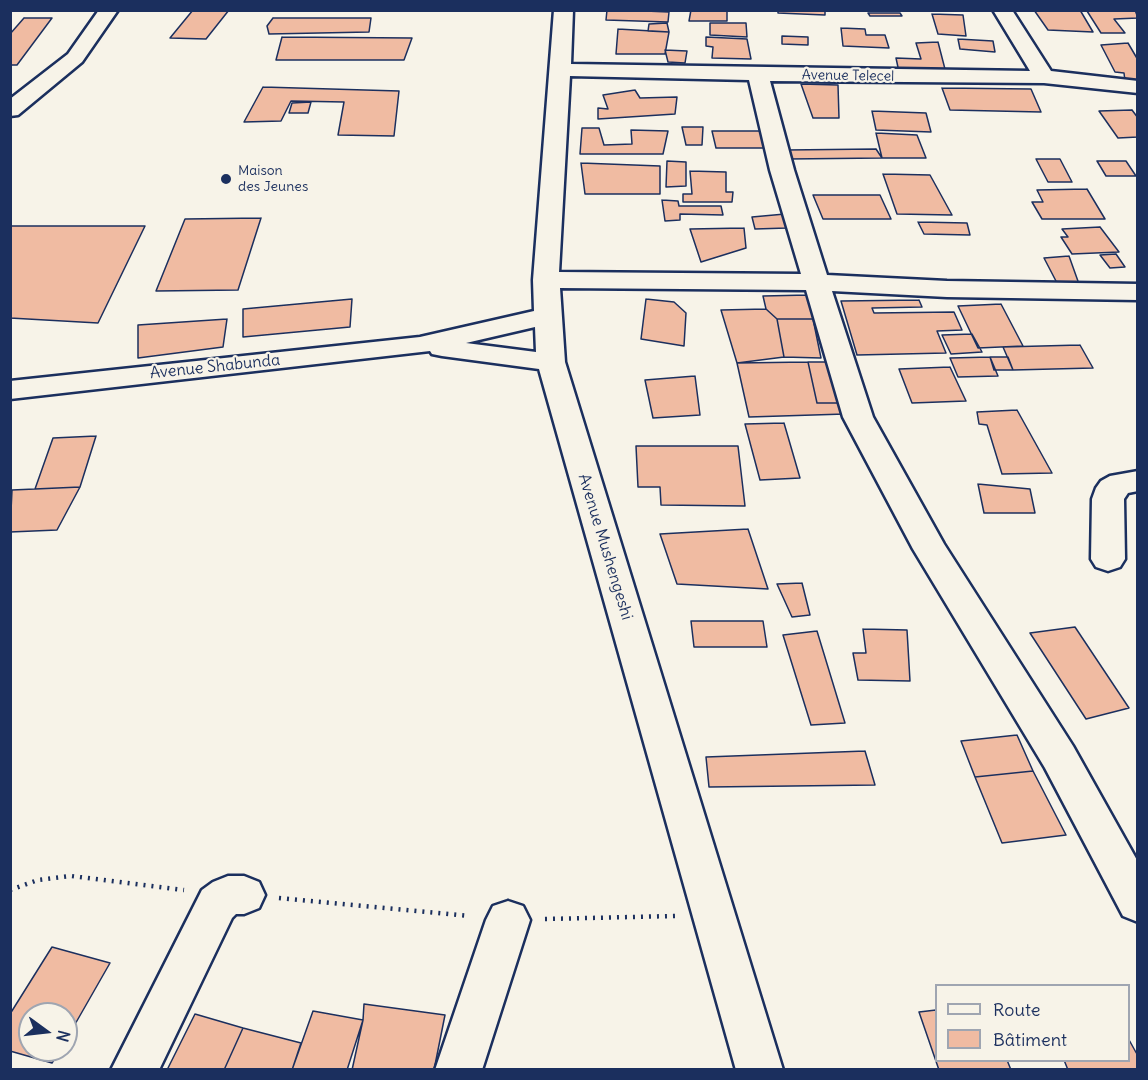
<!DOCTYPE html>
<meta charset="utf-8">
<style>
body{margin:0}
#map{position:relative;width:1148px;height:1080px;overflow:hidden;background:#f7f3e8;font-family:Delius,sans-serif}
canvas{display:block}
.frame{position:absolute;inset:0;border:12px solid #1b2f5e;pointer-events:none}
.legend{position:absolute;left:935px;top:984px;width:195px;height:78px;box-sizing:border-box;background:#f7f3e8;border:2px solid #9fa5b1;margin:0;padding:8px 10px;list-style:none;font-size:18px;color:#1b2f5e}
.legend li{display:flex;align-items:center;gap:12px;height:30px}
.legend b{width:30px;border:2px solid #9fa5b1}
.north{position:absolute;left:18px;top:1002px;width:60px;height:60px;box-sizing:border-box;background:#f7f3e8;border:2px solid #9fa5b1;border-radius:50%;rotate:105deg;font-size:16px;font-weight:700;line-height:24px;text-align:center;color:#1b2f5e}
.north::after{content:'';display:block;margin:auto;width:21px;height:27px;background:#1b2f5e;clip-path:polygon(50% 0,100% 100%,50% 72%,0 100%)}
</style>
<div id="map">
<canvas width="1148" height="1080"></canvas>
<div class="frame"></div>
<ul class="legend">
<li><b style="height:8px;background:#f7f3e8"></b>Route</li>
<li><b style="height:16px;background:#f0bba2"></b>Bâtiment</li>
</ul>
<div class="north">N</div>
</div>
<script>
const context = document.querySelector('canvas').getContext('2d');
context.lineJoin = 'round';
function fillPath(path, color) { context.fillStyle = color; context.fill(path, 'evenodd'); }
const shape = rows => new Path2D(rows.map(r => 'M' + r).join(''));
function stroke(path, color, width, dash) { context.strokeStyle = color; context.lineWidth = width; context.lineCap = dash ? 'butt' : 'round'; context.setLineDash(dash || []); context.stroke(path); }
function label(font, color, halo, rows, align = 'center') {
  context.font = font + ' Delius,sans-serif'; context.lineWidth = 4.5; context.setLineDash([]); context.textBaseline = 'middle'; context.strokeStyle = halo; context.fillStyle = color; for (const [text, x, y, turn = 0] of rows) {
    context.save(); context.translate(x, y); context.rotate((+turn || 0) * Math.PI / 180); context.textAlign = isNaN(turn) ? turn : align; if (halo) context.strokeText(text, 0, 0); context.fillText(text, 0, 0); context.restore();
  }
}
const building = shape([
 [193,10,229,10,206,39,170,38,193,10],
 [607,10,621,10,669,12,668,22,606,20,607,10],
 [691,10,727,10,727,21,689,21,691,10],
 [778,10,825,10,825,15,778,13,778,10],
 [1034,10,1080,10,1093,32,1048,30,1034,10],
 [1135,10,1138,18,1114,19,1125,33,1101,33,1087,11,1135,10],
 [868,13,900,13,902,16,870,16,868,13],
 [932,14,963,15,966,36,938,34,932,14],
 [24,18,52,18,17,65,10,65,10,34,24,18],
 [273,18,371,18,369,32,269,34,267,26,273,18],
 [667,23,669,32,648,31,649,24,667,23],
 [710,23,746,23,747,37,710,35,710,23],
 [841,28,865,29,866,35,885,35,889,48,843,46,841,28],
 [618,29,669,32,665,54,616,54,618,29],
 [782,36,808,37,808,45,782,44,782,36],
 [282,37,412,38,404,60,276,60,282,37],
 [706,37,747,39,751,59,712,58,713,47,706,46,706,37],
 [958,39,993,41,995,52,960,49,958,39],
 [938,42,946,73,899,72,896,58,921,59,916,43,938,42],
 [1128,43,1138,60,1138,83,1125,81,1124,73,1115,72,1101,45,1128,43],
 [665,50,687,51,685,63,668,62,665,50],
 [801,84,838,85,839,118,813,118,801,84],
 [263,87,399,91,394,136,338,135,344,102,291,101,281,121,244,122,263,87],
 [942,88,1031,89,1041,112,950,110,942,88],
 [635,90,640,98,677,97,675,114,598,119,598,108,608,109,603,95,635,90],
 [311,102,308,113,289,113,292,103,311,102],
 [1132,110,1138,118,1138,137,1118,138,1099,111,1132,110],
 [872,111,926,113,931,132,876,130,872,111],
 [682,127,703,127,702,145,686,145,682,127],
 [582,128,599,128,604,145,632,144,631,130,668,131,663,154,580,154,582,128],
 [712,131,760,131,765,148,716,148,712,131],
 [876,133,917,135,926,158,882,158,876,133],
 [876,149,882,158,788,159,786,150,876,149],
 [1036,159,1060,159,1072,182,1048,182,1036,159],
 [667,161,686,162,686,186,666,187,667,161],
 [1097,161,1126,161,1136,176,1106,176,1097,161],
 [581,163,660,166,660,194,585,194,581,163],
 [690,171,726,172,726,192,733,192,732,202,683,202,683,194,692,194,690,171],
 [883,174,930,175,952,215,897,214,883,174],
 [1087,189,1105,219,1042,219,1032,202,1043,202,1037,190,1087,189],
 [813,195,880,195,891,219,823,219,813,195],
 [662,200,678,201,679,206,721,206,723,215,680,214,680,220,665,221,662,200],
 [785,214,787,228,755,229,752,217,785,214],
 [261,218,238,290,156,291,185,219,261,218],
 [918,222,967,223,970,235,924,234,918,222],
 [10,226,145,226,98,323,10,318,10,226],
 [1100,227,1119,252,1072,254,1061,237,1068,237,1062,229,1100,227],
 [744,228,746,248,701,262,690,229,744,228],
 [1116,254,1125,267,1110,268,1100,255,1116,254],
 [1069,256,1079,284,1057,283,1044,258,1069,256],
 [808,295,813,319,777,319,766,309,763,296,808,295],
 [352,299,350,327,243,337,243,309,352,299],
 [646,299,674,302,686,313,684,346,641,339,646,299],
 [919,300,922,307,872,308,874,313,954,312,962,330,937,331,946,353,857,355,841,301,919,300],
 [1001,304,1023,346,978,348,958,306,1001,304],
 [766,309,777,319,784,357,737,363,721,310,766,309],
 [227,319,223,347,138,358,138,325,227,319],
 [777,319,813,319,821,358,784,357,777,319],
 [972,334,982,352,951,354,942,335,972,334],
 [1080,345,1093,368,1013,370,1003,347,1080,345],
 [990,357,1008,357,1013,370,994,370,990,357],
 [990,357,998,376,958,377,950,358,990,357],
 [808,362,817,403,843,403,845,414,749,417,737,363,808,362],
 [808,362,833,362,843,403,817,403,808,362],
 [950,367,966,401,912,403,899,369,950,367],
 [695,376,700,415,653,418,645,380,695,376],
 [1017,410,1052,473,1002,474,987,425,979,424,977,412,1017,410],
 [784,423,800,478,760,480,745,424,784,423],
 [96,436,80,487,35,489,53,438,96,436],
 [636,446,738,446,745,506,661,505,660,487,638,487,636,446],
 [978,484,1030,489,1035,513,984,513,978,484],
 [80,487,57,530,10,532,12,490,80,487],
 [748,529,768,589,677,584,660,534,748,529],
 [802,583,810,615,792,617,777,584,802,583],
 [691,621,763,621,767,647,694,647,691,621],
 [1075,627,1129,708,1086,719,1030,633,1075,627],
 [863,629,907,630,910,681,858,680,853,653,866,653,863,629],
 [817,631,845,723,811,725,783,635,817,631],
 [1017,735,1033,771,975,777,961,741,1017,735],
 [865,751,875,785,709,787,706,757,865,751],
 [1033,771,1066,835,1002,843,975,777,1033,771],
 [52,947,110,963,66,1040,66,1014,30,1014,30,1050,60,1050,52,1063,10,1051,10,1014,52,947],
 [364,1004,445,1015,434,1070,352,1070,363,1020,364,1004],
 [936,1010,936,1060,1007,1060,1011,1070,939,1070,919,1012,936,1010],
 [313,1011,363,1020,347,1070,292,1070,313,1011],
 [195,1014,243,1028,224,1070,167,1070,195,1014],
 [243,1028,301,1043,292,1070,224,1070,243,1028],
 [1128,1038,1138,1056,1138,1070,1068,1070,1064,1060,1128,1060,1128,1038]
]);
fillPath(building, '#f0bba2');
stroke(building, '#1b2f5e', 1.5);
const minor = shape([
 [99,10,118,10,82,62,18,115,10,116,10,99,68,54,99,10],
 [554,10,573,10,571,64,1030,71,993,10,1012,10,1051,71,1138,81,1138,93,1044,83,770,81,794,170,827,275,947,281,1138,284,1138,300,947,297,832,291,873,417,944,544,1073,746,1138,862,1138,922,1123,916,1045,768,913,549,843,417,806,290,560,288,565,362,783,1070,736,1070,539,369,442,356,432,354,430,351,10,399,10,381,420,337,534,311,533,280,554,10],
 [570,76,749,80,770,170,801,274,559,272,570,76],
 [535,327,536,352,466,343,535,327],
 [1138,471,1138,491,1128,493,1124,499,1125,559,1120,567,1108,571,1096,567,1091,559,1092,499,1096,488,1101,481,1110,476,1138,471],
 [228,876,244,876,259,882,265,895,259,908,244,914,236,914,232,918,159,1070,111,1070,202,890,213,882,228,876],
 [508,901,523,906,530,920,482,1070,435,1070,486,920,493,906,508,901]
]);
stroke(minor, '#1b2f5e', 5);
stroke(shape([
 [10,890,38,880,71,876,184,890],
 [279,898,469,916],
 [545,919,675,916]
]), '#1b2f5e', 4.5, [2, 6]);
fillPath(minor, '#f7f3e8');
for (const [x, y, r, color] of [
 [226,179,6,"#1b2f5e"]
]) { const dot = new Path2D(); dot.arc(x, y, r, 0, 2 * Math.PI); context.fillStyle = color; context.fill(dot); stroke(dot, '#f7f3e8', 2); }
label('14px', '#1b2f5e', '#f7f3e8', [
 ["Avenue Telecel",848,76,1]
]);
label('14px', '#1b2f5e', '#f7f3e8', [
 ["Maison",238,171],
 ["des Jeunes",238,187]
], 'left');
label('16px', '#1b2f5e', '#f7f3e8', [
 ["Avenue Shabunda",215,367,-6],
 ["Avenue Mushengeshi",605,547,73]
]);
</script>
